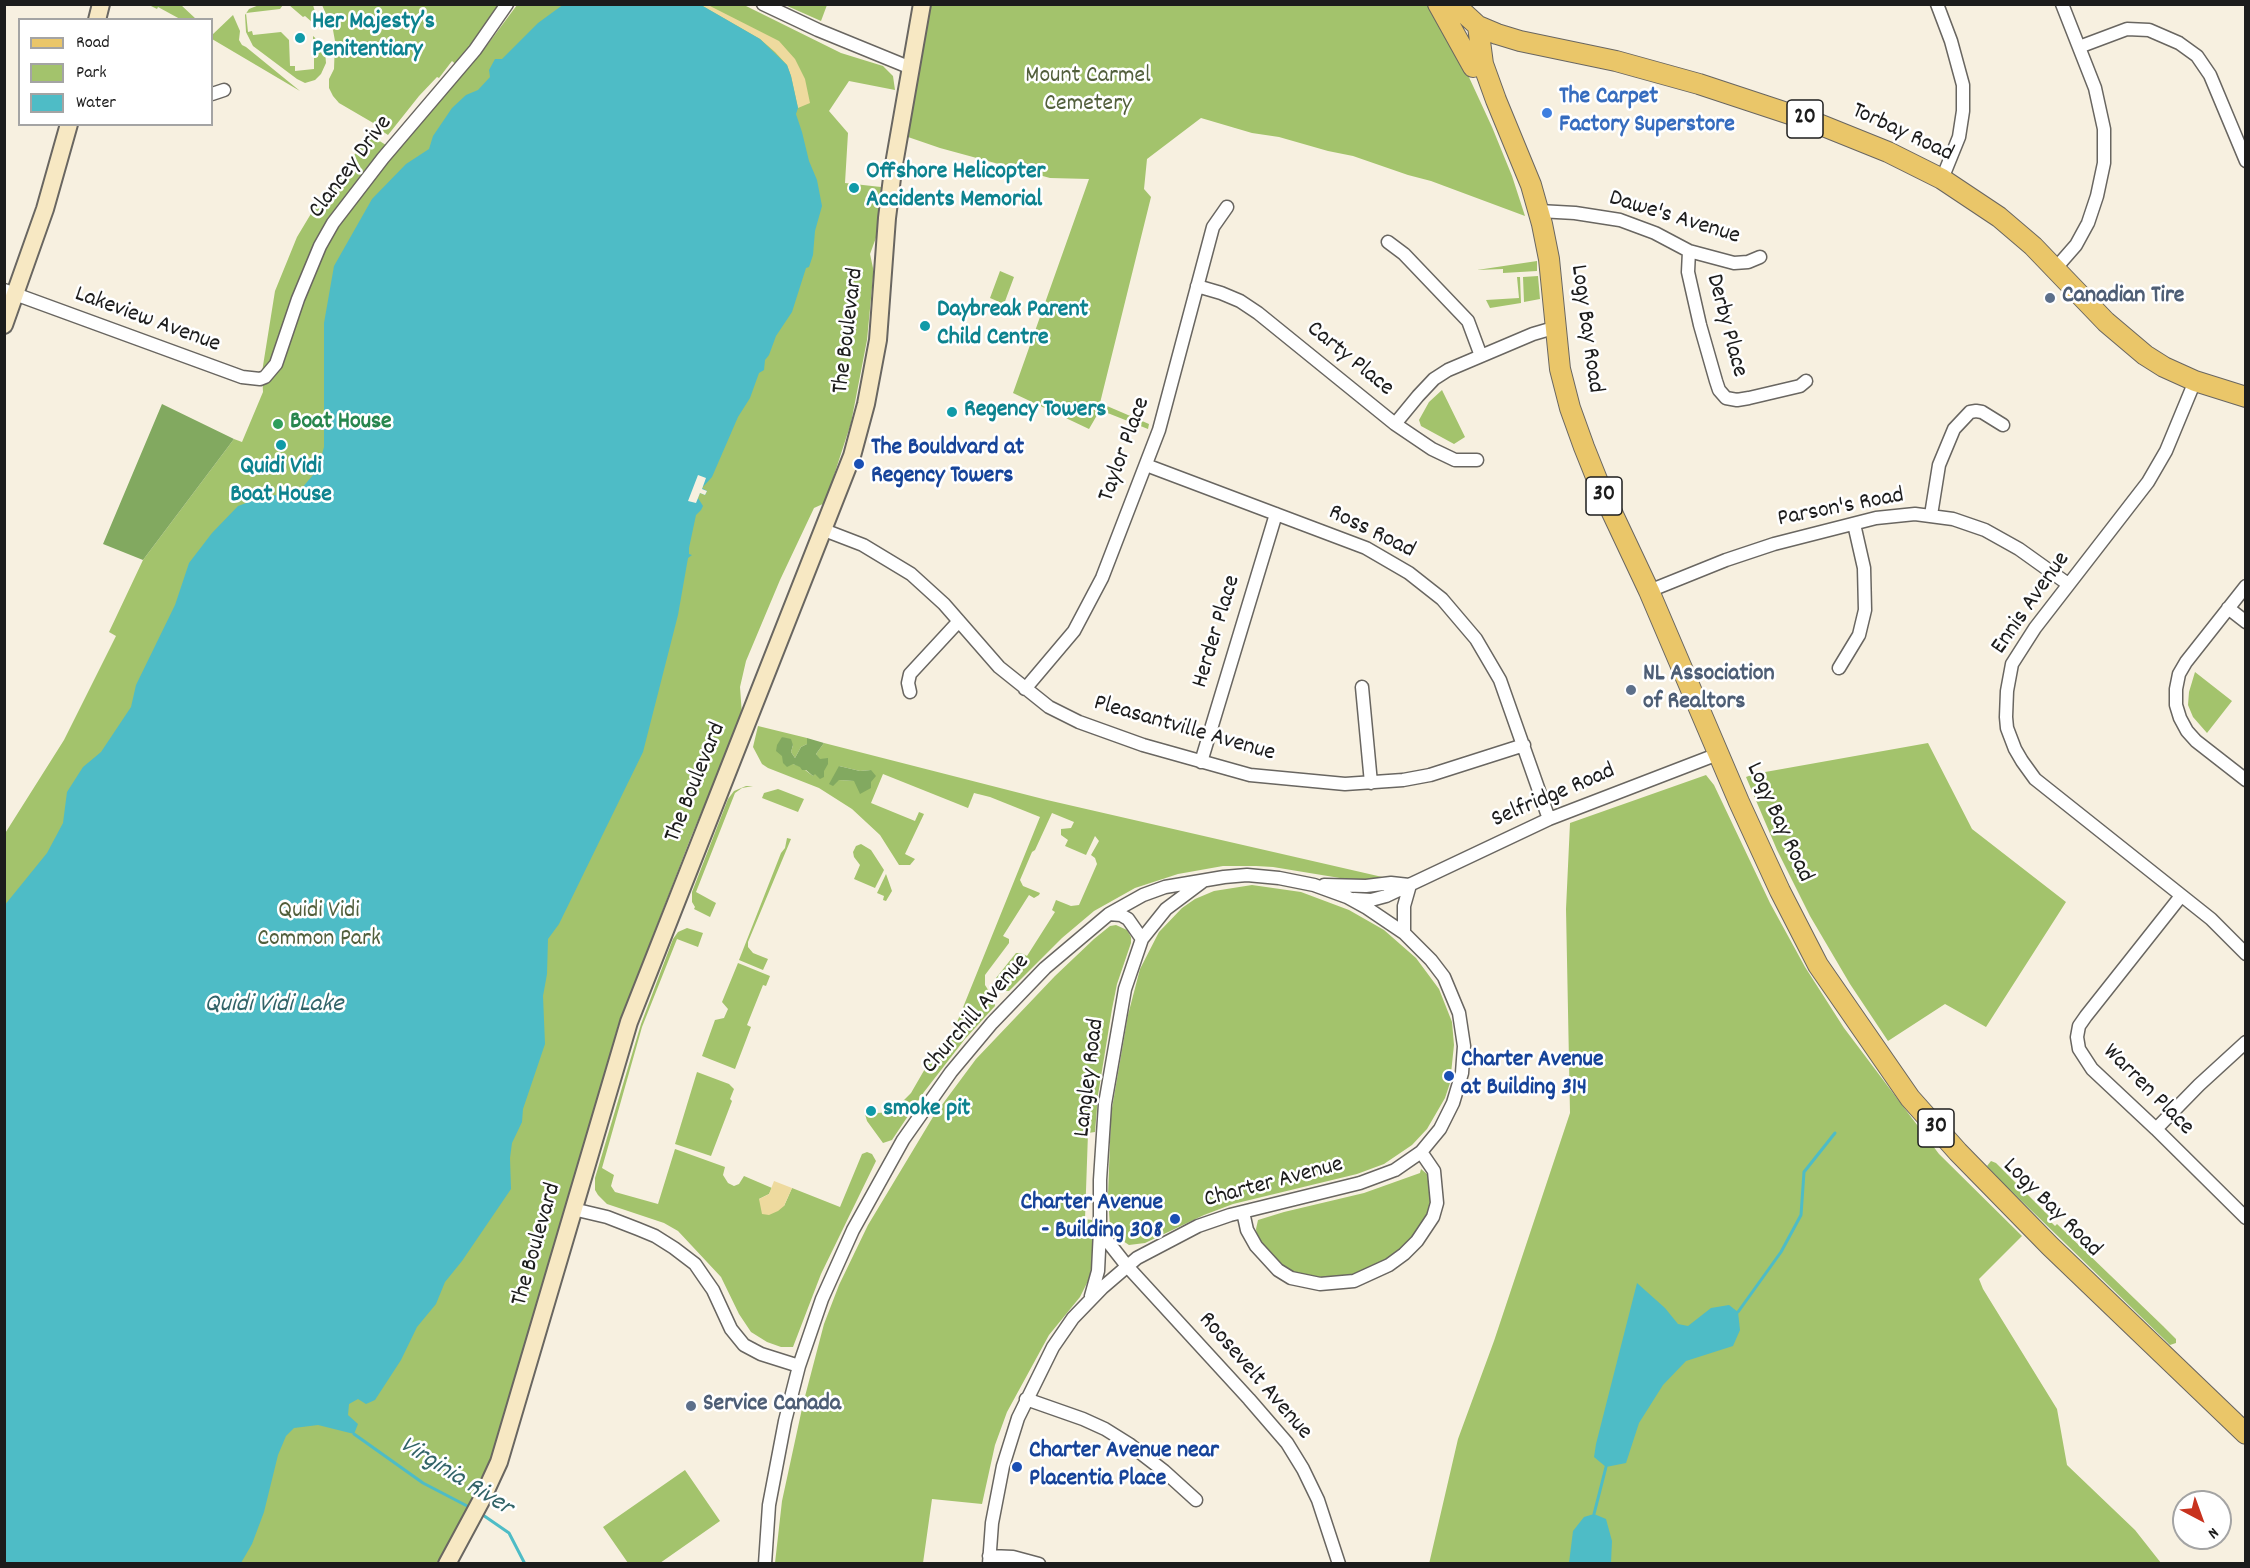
<!DOCTYPE html>
<meta charset="utf-8">
<style>
body{margin:0}
#map{position:relative;width:2250px;height:1568px;overflow:hidden;background:#f7f0e0;font-family:Dekko,sans-serif}
canvas{display:block}
.frame{position:absolute;inset:0;border:6px solid #1c1c1c;pointer-events:none}
.legend{position:absolute;left:18px;top:18px;width:195px;height:108px;box-sizing:border-box;background:#fff;border:2px solid #a4a4a4;margin:0;padding:8px 10px;list-style:none;font-size:18px;color:#1c1c1c}
.legend li{display:flex;align-items:center;gap:12px;height:30px}
.legend b{width:30px;border:2px solid #a4a4a4}
.north{position:absolute;left:2172px;top:1490px;width:60px;height:60px;box-sizing:border-box;background:#fff;border:2px solid #a4a4a4;border-radius:50%;rotate:139deg;font-size:16px;font-weight:700;line-height:24px;text-align:center;color:#1c1c1c}
.north::after{content:'';display:block;margin:auto;width:21px;height:27px;background:#c8321e;clip-path:polygon(50% 0,100% 100%,50% 72%,0 100%)}
</style>
<div id="map">
<canvas width="2250" height="1568"></canvas>
<div class="frame"></div>
<ul class="legend">
<li><b style="height:8px;background:#eac669"></b>Road</li>
<li><b style="height:16px;background:#a3c36c"></b>Park</li>
<li><b style="height:16px;background:#4ebcc6"></b>Water</li>
</ul>
<div class="north">N</div>
</div>
<script>
const context = document.querySelector('canvas').getContext('2d');
context.lineJoin = 'round';
function fillPath(path, color) { context.fillStyle = color; context.fill(path, 'evenodd'); }
const shape = rows => new Path2D(rows.map(r => 'M' + r).join(''));
function stroke(path, color, width, dash) { context.strokeStyle = color; context.lineWidth = width; context.lineCap = dash ? 'butt' : 'round'; context.setLineDash(dash || []); context.stroke(path); }
function label(font, color, halo, rows, align = 'center') {
  context.font = font + ' Dekko,sans-serif'; context.lineWidth = 5; context.setLineDash([]); context.textBaseline = 'middle'; context.strokeStyle = halo; context.fillStyle = color; for (const [text, x, y, turn = 0] of rows) {
    context.save(); context.translate(x, y); context.rotate((+turn || 0) * Math.PI / 180); context.textAlign = isNaN(turn) ? turn : align; if (halo) context.strokeText(text, 0, 0); context.fillText(text, 0, 0); context.restore();
  }
}
fillPath(shape([
 [149,5,181,5,196,19,180,19,158,7,157,9],
 [259,5,283,5,280,9,246,13,248,32,252,31,253,35,281,32,289,40,290,66,295,66,295,71,314,69,314,58,318,57,317,43,313,43,313,36,321,43,325,51,326,63,321,74,315,80,305,83,297,79,253,46,246,32,245,15,249,9],
 [289,5,313,5,320,29,305,16,303,17],
 [322,5,507,5,460,68,452,61,439,78,437,77,419,96,388,135,376,127,385,116,382,115,375,124,339,103,333,96,329,88,329,79,334,69,335,41,333,30],
 [517,5,744,5,841,53,883,66,893,76,895,90,849,81,829,111,848,133,845,183,881,187,877,235,870,254,873,268,873,277,867,340,851,423,825,503,814,508,780,580,746,661,740,687,742,715,691,837,618,1026,494,1452,479,1488,438,1563,5,1563,4,835,64,740,116,636,109,632,143,560,234,439,242,442,263,392,262,372,275,291,297,237,321,197,370,135,397,152,485,48],
 [785,5,827,4,827,5,821,21],
 [929,5,1432,5,1443,21,1492,127,1512,176,1525,216,1431,181,1408,175,1353,156,1328,151,1279,137,1252,133,1201,118,1147,159,1144,189,1151,197,1100,403,1149,424,1148,429,1100,410,1089,429,1013,393,1089,179,1050,178,940,148,908,137],
 [233,15,240,31,239,40,242,45,246,47,300,91,212,39,212,35],
 [1537,261,1537,271,1503,273,1503,269,1477,270],
 [1000,271,1014,277,1004,304,990,298],
 [1538,276,1540,299,1524,302,1523,277],
 [1517,277,1520,277,1521,303,1490,308,1486,300,1519,298],
 [1442,390,1465,437,1454,444,1421,426,1419,420,1429,402],
 [2195,672,2232,701,2207,733,2193,717,2188,705,2189,692],
 [758,726,807,738,807,744,801,747,795,758,791,752,793,745,782,737,793,764,800,766,813,776,819,759,816,754,824,743,1047,800,1391,879,1346,879,1273,867,1256,866,1223,866,1178,874,1135,888,1094,911,1062,938,1009,991,1003,991,996,984,996,978,1016,953,1021,953,1027,956,1055,912,1052,910,1056,900,1071,906,1079,905,1097,864,1095,858,1091,855,1099,841,1095,836,1086,855,1065,846,1068,840,1061,835,1061,829,1071,828,1074,822,1052,813,1035,850,1032,852,1020,880,1023,886,1040,893,1039,895,1034,898,1029,895,1003,936,1009,939,1009,943,985,975,985,985,994,999,995,1006,965,1039,924,1092,892,1140,883,1143,867,1121,865,1114,890,1112,890,1107,902,1102,911,1093,937,1048,945,1052,1040,817,990,797,974,793,968,808,883,774,871,803,915,821,919,812,924,814,905,854,915,859,910,865,899,865,880,835,852,809,819,788,768,768,762,764,753,747],
 [839,766,860,771,871,770,871,782,839,780],
 [1928,743,1972,829,2066,902,1986,1027,1945,1004,1888,1041,1850,984,1810,916,1777,850,1746,777,1754,774],
 [1706,775,1714,785,1770,903,1805,967,1844,1028,1939,1154,2022,1236,1979,1279,1983,1289,2057,1409,2067,1465,2135,1530,2161,1563,1429,1564,1458,1439,1494,1341,1570,1113,1566,909,1570,823],
 [746,786,753,786,742,788,735,793,696,892,716,903,710,917,694,909,695,907,692,902,692,892,728,799,734,791],
 [778,789,804,799,798,812,762,798,764,793],
 [787,838,791,839,748,942,748,947,753,953,768,959,763,970,739,960,781,853,785,848],
 [861,844,871,850,884,870,875,888,854,879,860,865,854,857,853,852,856,846],
 [886,874,892,891,886,901,883,900,884,896,877,893],
 [1252,885,1301,892,1349,910,1384,930,1416,958,1439,989,1452,1022,1454,1045,1450,1083,1445,1098,1427,1129,1412,1145,1384,1164,1357,1174,1233,1204,1204,1215,1145,1243,1129,1245,1114,1235,1110,1227,1108,1196,1111,1114,1128,1015,1140,969,1159,932,1182,908,1195,899,1214,891],
 [1116,925,1127,930,1131,937,1131,943,1117,984,1112,1009,1098,1095,1095,1132,1088,1133,1085,1219,1092,1220,1092,1260,1090,1277,1080,1297,1049,1335,1007,1412,995,1445,982,1504,932,1499,923,1563,775,1563,782,1501,803,1404,824,1324,839,1285,868,1225,933,1117,976,1059,1055,976,1094,939,1110,926],
 [687,928,703,933,698,947,677,939,642,1027,602,1168,614,1175,611,1186,615,1192,658,1204,675,1149,725,1167,723,1175,728,1183,734,1186,739,1184,744,1176,772,1188,769,1194,759,1199,784,1206,792,1188,840,1207,862,1154,867,1152,872,1154,876,1161,821,1274,793,1347,781,1347,767,1342,751,1332,739,1314,721,1277,678,1231,664,1223,607,1204,598,1195,595,1190,595,1178,641,1024,673,939,678,932],
 [738,963,770,976,766,986,763,985,747,1025,751,1027,735,1069,702,1056,715,1020,724,1018,728,1009,722,1002],
 [697,1072,729,1084,734,1089,730,1099,732,1101,711,1156,675,1144],
 [1991,1161,1996,1163,2053,1220,2051,1222,2055,1226,2057,1224,2163,1326,2176,1339,2176,1343,2170,1345,2167,1342,2002,1182,1987,1166],
 [1421,1169,1427,1174,1431,1194,1430,1207,1423,1226,1399,1251,1384,1262,1352,1276,1322,1280,1294,1274,1267,1252,1257,1237,1256,1229,1258,1220,1284,1212,1364,1193,1420,1173],
 [685,1470,720,1521,660,1563,628,1563,603,1527]
]), '#a3c36c');
fillPath(shape([
 [162,404,234,439,143,560,103,544],
 [782,737,791,739,793,745,791,752,795,758,801,747,807,744,807,738,824,743,816,754,820,759,828,758,828,764,824,771,824,777,820,779,815,774,813,776,806,770,802,770,800,767,793,764,787,767,783,763,782,756,776,751,777,745],
 [839,766,860,771,871,770,876,776,871,782,871,788,860,794,854,781,839,780,833,786,829,784]
]), '#82a960');
fillPath(shape([
 [701,5,708,5,779,41,795,59,805,79,810,103,798,108,791,76,787,65,775,52,760,39],
 [774,1181,792,1188,784,1206,778,1211,769,1215,762,1214,759,1199,769,1194]
]), '#eeda9e');
fillPath(shape([
 [564,4,701,5,760,39,787,65,791,76,798,108,796,114,802,132,809,161,817,180,822,206,815,231,813,255,809,267,806,268,792,312,776,336,769,355,765,360,764,370,759,373,750,398,738,417,712,477,702,488,707,491,705,495,700,493,698,498,703,506,701,510,696,515,689,548,689,554,692,555,688,558,678,615,643,752,559,924,548,939,547,974,543,996,545,1044,523,1109,522,1122,512,1143,510,1158,511,1189,462,1261,445,1282,436,1304,417,1327,401,1360,375,1400,366,1404,358,1399,349,1404,348,1415,358,1424,354,1434,318,1425,294,1428,286,1436,278,1455,264,1512,252,1544,241,1563,5,1563,4,906,47,853,63,823,67,792,83,767,101,752,131,707,136,685,175,605,189,563,212,533,238,506,265,496,291,494,291,501,318,469,324,447,324,323,334,266,372,199,406,164,429,149,433,136,452,108,466,95,478,90,490,77,489,70,495,59,502,59,538,23],
 [1637,1283,1665,1308,1678,1324,1688,1326,1711,1308,1729,1305,1738,1312,1740,1330,1733,1346,1686,1361,1663,1385,1639,1423,1626,1463,1606,1467,1594,1457,1596,1444],
 [1594,1514,1606,1519,1612,1541,1611,1563,1569,1563,1573,1531,1584,1517]
]), '#4ebcc6');
fillPath(shape([
 [698,475,706,478,702,489,707,491,705,495,700,493,696,503,688,501]
]), '#f7f0e0');
stroke(shape([
 [1738,1312,1781,1252,1801,1215,1804,1172,1835,1133],
 [354,1434,423,1483,471,1508],
 [480,1513,509,1533,525,1564],
 [1594,1514,1606,1467]
]), '#4ebcc6', 3);
const street = shape([
 [763,4,818,30,911,68],
 [1937,4,1951,41,1963,85,1963,111,1959,137,1942,179],
 [2079,47,2127,29,2149,30,2179,43,2197,56,2210,75,2246,161],
 [212,94,224,90],
 [1539,211,1575,213,1620,220,1655,233,1689,251,1734,263,1748,262,1760,257],
 [1388,242,1404,254,1468,321,1481,356],
 [1689,251,1688,272,1700,325,1716,381,1719,390,1726,398,1737,400,1749,398,1800,386,1806,381],
 [2055,269,2076,245,2088,223,2097,196,2104,163,2104,129,2095,88,2062,4],
 [1197,286,1221,293,1240,301,1258,313,1395,424,1432,449,1455,460,1477,460],
 [4,290,242,377,260,379,265,377,276,364,298,299,320,246,333,223,383,158,475,50,507,4],
 [2195,381,2166,451,2148,482,2035,628,2012,664,2007,691,2006,717,2007,728,2015,749,2022,761,2035,779,2211,919,2246,954],
 [1395,424,1418,396,1434,379,1448,370,1533,334,1557,327],
 [1146,465,1366,548,1409,573,1442,599,1476,639,1500,680,1549,819],
 [1931,515,1939,465,1954,429,1970,412,1976,411,1982,412,2003,425],
 [824,530,863,545,911,574,944,604,999,667,1049,707,1079,722,1143,745,1250,775,1345,784,1403,780,1430,775,1524,745],
 [2246,586,2186,662,2179,674,2176,689,2176,705,2180,718,2187,731,2196,741,2246,780],
 [1649,591,1726,560,1774,544,1876,518,1915,514,1953,519,1985,530,2019,549,2068,584],
 [2228,608,2246,622],
 [1839,668,1859,635,1865,610,1864,568,1854,524],
 [1362,687,1371,783],
 [1025,689,1074,631,1102,578,1159,430,1213,227,1227,207],
 [910,692,908,683,910,674,959,621],
 [1201,762,1276,514],
 [1202,882,1166,909,1142,939,1125,989,1105,1104,1100,1180,1100,1226,1105,1238,1127,1266,1249,1399,1287,1443,1303,1469,1318,1500,1339,1564],
 [1324,885,1366,886,1391,883,1409,885],
 [2181,896,2086,1016,2079,1026,2077,1037,2079,1049,2092,1069,2156,1129,2246,1218],
 [1354,899,1371,900,1386,896,1549,819,1718,754],
 [1109,914,1121,915,1128,919,1142,939],
 [1404,933,1404,906,1410,885],
 [2156,1129,2199,1085,2246,1042],
 [573,1209,607,1217,638,1229,655,1236,674,1248,695,1264,706,1280,713,1290,731,1329,744,1345,761,1354,799,1366],
 [1243,1212,1247,1230,1256,1246,1278,1270,1291,1278,1320,1284,1354,1281,1389,1265,1404,1254,1417,1241,1433,1217,1437,1203,1434,1171,1421,1152],
 [1091,1296,1098,1271,1100,1230],
 [1026,1399,1083,1419,1105,1429,1129,1444,1164,1471,1196,1500],
 [989,1556,1013,1557,1039,1564],
 [765,1564,769,1505,785,1421,799,1366,822,1299,853,1230,903,1140,951,1072,992,1023,1045,968,1109,914,1143,895,1165,887,1224,877,1247,875,1279,878,1314,885,1347,897,1367,908,1404,933,1431,960,1444,977,1459,1013,1464,1046,1462,1073,1453,1103,1440,1129,1421,1152,1395,1170,1360,1183,1230,1215,1198,1226,1137,1258,1102,1288,1073,1318,1053,1347,1018,1418,1003,1466,992,1523,989,1564]
]);
const secondary = shape([
 [97,20,101,4],
 [4,325,45,209,69,124],
 [447,1564,482,1499,499,1462,629,1022,852,456,866,404,878,340,887,218,893,170,922,4]
]);
const primary = shape([
 [1438,4,1473,67],
 [1454,4,1478,26,1497,34,1520,41,1616,61,1699,84,1811,121,1888,152,1942,179,1999,217,2033,246,2106,322,2145,355,2164,367,2195,381,2246,397],
 [1478,26,1483,64,1496,100,1531,185,1542,224,1549,259,1560,369,1570,408,1584,447,1600,487,1649,591,1739,802,1780,891,1818,965,1910,1098,1958,1152,2050,1246,2246,1434]
]);
stroke(street, '#696661', 15);
stroke(secondary, '#696661', 20);
stroke(primary, '#696661', 22);
stroke(street, '#fff', 12);
stroke(secondary, '#f7e8c3', 16);
stroke(primary, '#eac669', 20);
for (const [x, y, r, color] of [
 [300,38,6,"#0f9aa8"],
 [1547,113,6,"#3f7fe0"],
 [854,188,6,"#0f9aa8"],
 [2050,298,6,"#5c6f8a"],
 [925,326,6,"#0f9aa8"],
 [952,412,6,"#0f9aa8"],
 [278,424,6,"#2e9e5b"],
 [281,445,6,"#0f9aa8"],
 [859,464,6,"#1a4fb4"],
 [1631,690,6,"#5c6f8a"],
 [1449,1076,6,"#1a4fb4"],
 [871,1111,6,"#0f9aa8"],
 [1175,1219,6,"#1a4fb4"],
 [691,1406,6,"#5c6f8a"],
 [1017,1467,6,"#1a4fb4"]
]) { const dot = new Path2D(); dot.arc(x, y, r, 0, 2 * Math.PI); context.fillStyle = color; context.fill(dot); stroke(dot, '#fff', 2); }
for (const [x, y, w] of [
 [1805,119,36],
 [1604,496,36],
 [1936,1128,36]
]) { const box = new Path2D(); box.roundRect(x - w / 2, y - 19, w, 38, 4.5); context.fillStyle = '#fff'; context.fill(box); stroke(box, '#1c1c1c', 1.5); }
label('bold 22px', '#1c1c1c', null, [
 ["20",1805,119],
 ["30",1604,496],
 ["30",1936,1128]
]);
label('bold 24px', '#0d838f', '#fff', [
 ["Her Majesty’s",312,24],
 ["Penitentiary",312,52],
 ["Offshore Helicopter",866,174],
 ["Accidents Memorial",866,202],
 ["Daybreak Parent",937,312],
 ["Child Centre",937,340],
 ["Regency Towers",964,412],
 ["Quidi Vidi",281,469,"center"],
 ["Boat House",281,497,"center"],
 ["smoke pit",883,1111]
], 'left');
label('24px', '#525f3c', '#fff', [
 ["Mount Carmel",1088,78],
 ["Cemetery",1088,106],
 ["Quidi Vidi",319,913],
 ["Common Park",319,941]
]);
label('bold 24px', '#366cbe', '#fff', [
 ["The Carpet",1559,99],
 ["Factory Superstore",1559,127]
], 'left');
label('24px', '#1c1c1c', '#fff', [
 ["Torbay Road",1902,134,25],
 ["Clancey Drive",352,168,-53],
 ["Dawe's Avenue",1674,219,17],
 ["Lakeview Avenue",147,321,20],
 ["Derby Place",1725,326,75],
 ["Logy Bay Road",1585,329,82],
 ["The Boulevard",850,331,-83],
 ["Carty Place",1349,360,39],
 ["Taylor Place",1126,450,-70],
 ["Parson's Road",1841,509,-11],
 ["Ross Road",1371,533,26],
 ["Ennis Avenue",2032,604,-55],
 ["Herder Place",1218,632,-73],
 ["Pleasantville Avenue",1184,730,16],
 ["The Boulevard",697,783,-68],
 ["Selfridge Road",1554,797,-23],
 ["Logy Bay Road",1778,823,65],
 ["Churchill Avenue",977,1015,-49],
 ["Langley Road",1091,1078,-83],
 ["Warren Place",2147,1091,45],
 ["Charter Avenue",1274,1184,-15],
 ["Logy Bay Road",2051,1209,45],
 ["The Boulevard",538,1245,-74],
 ["Roosevelt Avenue",1254,1377,49]
]);
label('bold 24px', '#4e5e75', '#fff', [
 ["Canadian Tire",2062,298],
 ["NL Association",1643,676],
 ["of Realtors",1643,704],
 ["Service Canada",703,1406]
], 'left');
label('bold 24px', '#27864d', '#fff', [
 ["Boat House",290,424]
], 'left');
label('bold 24px', '#164399', '#fff', [
 ["The Bouldvard at",871,450],
 ["Regency Towers",871,478],
 ["Charter Avenue",1461,1062],
 ["at Building 314",1461,1090],
 ["Charter Avenue",1163,1205,"right"],
 ["- Building 308",1163,1233,"right"],
 ["Charter Avenue near",1029,1453],
 ["Placentia Place",1029,1481]
], 'left');
label('italic 26px', '#326468', '#fff', [
 ["Quidi Vidi Lake",274,1006],
 ["Virginia River",455,1478,32]
]);
</script>
